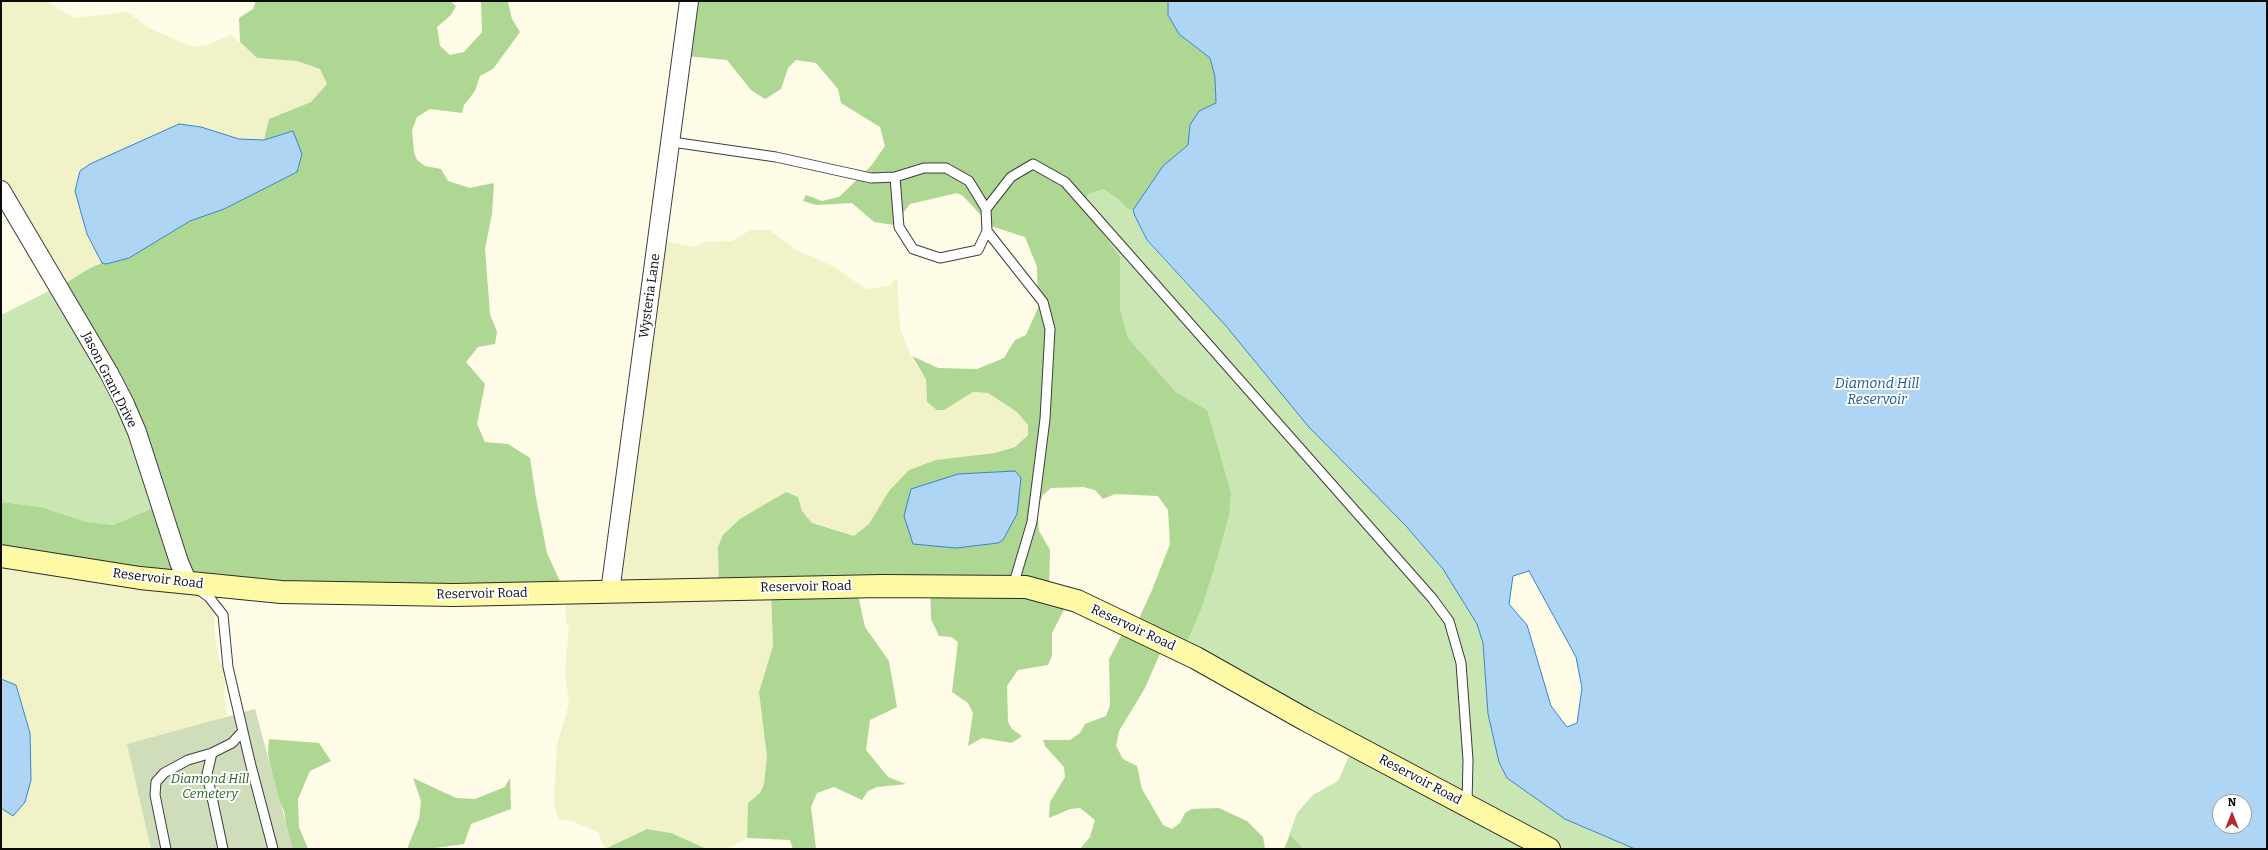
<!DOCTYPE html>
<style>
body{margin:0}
#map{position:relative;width:2268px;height:850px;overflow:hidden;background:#fefbe7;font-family:Bitter,serif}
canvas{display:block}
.frame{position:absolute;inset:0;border:2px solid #0a0a0a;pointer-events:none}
.north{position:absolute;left:2212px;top:794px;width:40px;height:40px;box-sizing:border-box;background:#fff;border:1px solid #9d9d9d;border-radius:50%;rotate:0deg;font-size:11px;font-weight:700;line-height:16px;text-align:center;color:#0a0a0a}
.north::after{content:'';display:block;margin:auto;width:14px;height:18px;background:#b42a27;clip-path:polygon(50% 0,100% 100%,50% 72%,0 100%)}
</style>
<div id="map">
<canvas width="2268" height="850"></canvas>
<div class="frame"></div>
<div class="north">N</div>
</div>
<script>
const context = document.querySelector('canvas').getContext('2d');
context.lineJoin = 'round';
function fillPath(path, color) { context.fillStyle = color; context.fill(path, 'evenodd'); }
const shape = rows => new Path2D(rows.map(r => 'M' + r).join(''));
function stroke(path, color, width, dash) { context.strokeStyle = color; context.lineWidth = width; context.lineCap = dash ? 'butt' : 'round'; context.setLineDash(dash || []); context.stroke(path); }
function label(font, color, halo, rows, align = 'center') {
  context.font = font + ' Bitter,serif'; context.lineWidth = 4; context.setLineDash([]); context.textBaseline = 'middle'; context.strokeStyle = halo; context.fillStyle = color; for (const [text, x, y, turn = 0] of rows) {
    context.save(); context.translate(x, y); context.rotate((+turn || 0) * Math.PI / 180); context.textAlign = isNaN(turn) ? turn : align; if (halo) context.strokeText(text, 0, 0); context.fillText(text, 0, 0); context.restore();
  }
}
fillPath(shape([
 [1,1,57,1,48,2,74,18,128,12,147,27,193,47,205,46,231,35,257,58,297,61,320,69,328,84,311,102,269,119,264,140,239,139,201,127,87,234,102,263,90,268,55,290,1,197],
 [750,230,769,230,798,251,833,266,866,289,890,286,894,279,897,280,900,329,912,359,926,379,927,402,944,410,973,392,988,393,1017,412,1028,425,1028,435,1015,447,995,453,936,460,889,491,869,524,854,536,812,523,802,511,798,497,771,590,773,646,759,692,767,757,764,784,760,793,748,803,747,838,726,849,707,849,671,833,647,829,605,849,598,832,572,821,558,819,554,801,557,745,569,704,565,673,569,627,566,623,565,592,604,590,658,240,695,247,704,242,732,241],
 [1,558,218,589,214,628,218,657,226,673,224,698,227,715,222,718,221,721,219,719,214,730,169,849,1,849,1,808,13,816,30,733,17,686,1,679]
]), '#f2f2c9');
fillPath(shape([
 [1103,189,1118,199,1128,209,1133,210,1147,241,1226,326,1308,426,1406,526,1443,569,1477,624,1483,643,1488,714,1507,778,1565,819,1635,849,1304,849,1290,836,1287,841,1297,813,1313,795,1338,781,1354,745,1185,646,1218,556,1229,516,1207,410,1176,392,1128,338,1120,309,1120,257,1085,208,1088,194],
 [51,290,107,371,153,508,113,525,87,522,41,507,1,502,1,315]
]), '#cae6b3');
fillPath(shape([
 [256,1,450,1,456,6,451,15,437,27,440,46,450,55,464,52,482,32,481,1,508,2,512,19,520,32,493,69,480,76,475,91,464,105,462,113,430,109,417,117,412,130,414,153,417,160,425,166,441,169,448,181,470,188,494,183,492,214,485,249,490,314,497,332,495,344,478,347,466,362,485,384,477,424,485,442,508,444,530,458,536,498,547,553,565,592,381,592,1,558,1,502,41,507,87,522,113,525,153,508,124,404,55,290,90,268,102,263,106,264,129,258,190,221,224,209,297,172,293,131,264,140,269,119,311,102,327,84,320,69,297,61,257,58,240,42,239,18,253,9],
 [692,1,1168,1,1168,15,1179,34,1210,58,1215,77,1216,103,1199,112,1190,125,1188,145,1163,166,1133,210,1128,209,1118,199,1103,189,1088,194,1085,208,1120,257,1120,309,1128,338,1176,392,1207,410,1231,493,1229,516,1218,556,1201,609,1185,646,1165,642,1145,688,1119,731,1116,746,1123,759,1137,766,1142,789,1163,825,1172,829,1180,823,1185,813,1192,809,1219,808,1247,821,1263,837,1265,849,1080,849,1090,837,1095,820,1080,808,1070,809,1049,818,1050,802,1065,777,1064,767,1045,746,1043,740,1070,740,1080,733,1085,724,1106,716,1110,705,1109,659,1127,625,1137,623,1152,590,1170,544,1168,510,1158,496,1115,494,1103,499,1095,490,1083,487,1051,488,1043,495,1037,508,1039,531,1050,550,1049,589,1069,600,1052,633,1052,656,1048,665,1018,670,1007,686,1008,722,1012,729,1022,736,1012,743,982,738,968,746,973,713,968,703,952,692,958,642,951,637,939,636,931,619,930,585,856,586,865,627,889,661,897,707,870,720,866,750,888,777,906,784,877,787,868,791,862,800,834,787,817,793,811,807,816,849,793,849,790,840,747,838,748,803,760,793,764,784,767,757,759,692,773,646,771,590,719,587,718,547,723,535,740,519,786,492,798,497,802,511,812,523,854,536,869,524,889,491,909,470,936,460,995,453,1015,447,1028,435,1028,425,1017,412,988,393,973,392,944,410,937,410,927,402,926,379,912,356,938,368,977,369,1004,358,1015,340,1026,335,1038,308,1037,267,1025,237,991,226,963,196,957,193,910,204,894,225,874,222,852,203,816,205,803,201,806,195,822,201,839,197,871,166,885,146,880,127,841,103,838,89,816,63,796,60,788,68,781,89,765,99,751,90,727,60,686,56],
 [269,739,319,743,331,761,310,771,298,799,299,827,308,849,290,849,284,811,275,791,268,753],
 [413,778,456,798,475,799,505,787,510,778,511,809,471,824,464,844,428,849,407,849,419,819,421,801],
 [647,829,671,833,707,849,605,849],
 [1290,835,1304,849,1284,849]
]), '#add793');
fillPath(shape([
 [255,709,293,849,151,849,127,744]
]), '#d0ddbb');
const water = shape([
 [1168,1,2267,1,2267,849,1635,849,1565,819,1507,778,1499,762,1488,714,1483,643,1477,624,1443,569,1406,526,1308,426,1226,326,1147,240,1135,216,1133,210,1163,166,1188,145,1190,125,1199,111,1216,103,1215,77,1210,58,1179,34,1168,15,1168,1],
 [1529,571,1576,657,1582,688,1577,723,1567,727,1551,706,1527,625,1509,604,1513,576,1529,571],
 [2220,802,2244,802,2244,826,2220,826,2220,802],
 [179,124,201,127,239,139,264,140,293,131,302,154,297,172,224,209,190,221,129,258,106,264,102,263,87,234,75,191,80,171,90,164,179,124],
 [1015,471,1021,478,1017,514,1003,540,998,543,956,548,913,544,904,516,911,489,958,474,1015,471],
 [1,679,16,685,30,733,31,780,25,802,13,816,1,808,1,679]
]);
fillPath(water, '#aed5f4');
stroke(water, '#3785c9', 1);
const lane = shape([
 [672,142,776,157,871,178,895,177,924,168,946,168,969,181,986,209,987,231,978,250,940,258,913,249,899,227,895,177],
 [986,209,1011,177,1033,164,1065,182,1432,598,1449,621,1461,663,1468,760,1467,804],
 [987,231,1043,302,1050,329,1045,419,1032,522,1013,586],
 [198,589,209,597,223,615,228,667,250,762,273,849],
 [212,753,207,774,223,849],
 [166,849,155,795,156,782,164,773,188,760,212,753,232,743,243,731]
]);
const street = shape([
 [1,190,109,373,125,404,137,432,179,562,188,583],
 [610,592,689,1]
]);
const secondary = shape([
 [1,556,140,578,281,592,454,595,881,586,1026,587,1077,601,1196,658,1306,720,1549,849]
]);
stroke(lane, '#3d3d3d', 11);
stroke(street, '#3d3d3d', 20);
stroke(secondary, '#2c2c2c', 24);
stroke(lane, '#fff', 9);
stroke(street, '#fff', 18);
stroke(secondary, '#fdf9a4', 22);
label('13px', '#0a0a0a', '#fff', [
 ["Wysteria Lane",650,296,-82],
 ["Jason Grant Drive",109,380,63],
 ["Reservoir Road",158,579,7],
 ["Reservoir Road",806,587,-1],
 ["Reservoir Road",482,594,-1],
 ["Reservoir Road",1133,628,25],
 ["Reservoir Road",1420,780,28]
]);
label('italic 13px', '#265e1d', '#fff', [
 ["Diamond Hill",210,779],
 ["Cemetery",210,794]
]);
label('italic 14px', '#185796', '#fff', [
 ["Diamond Hill",1877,384],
 ["Reservoir",1877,400]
]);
</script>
